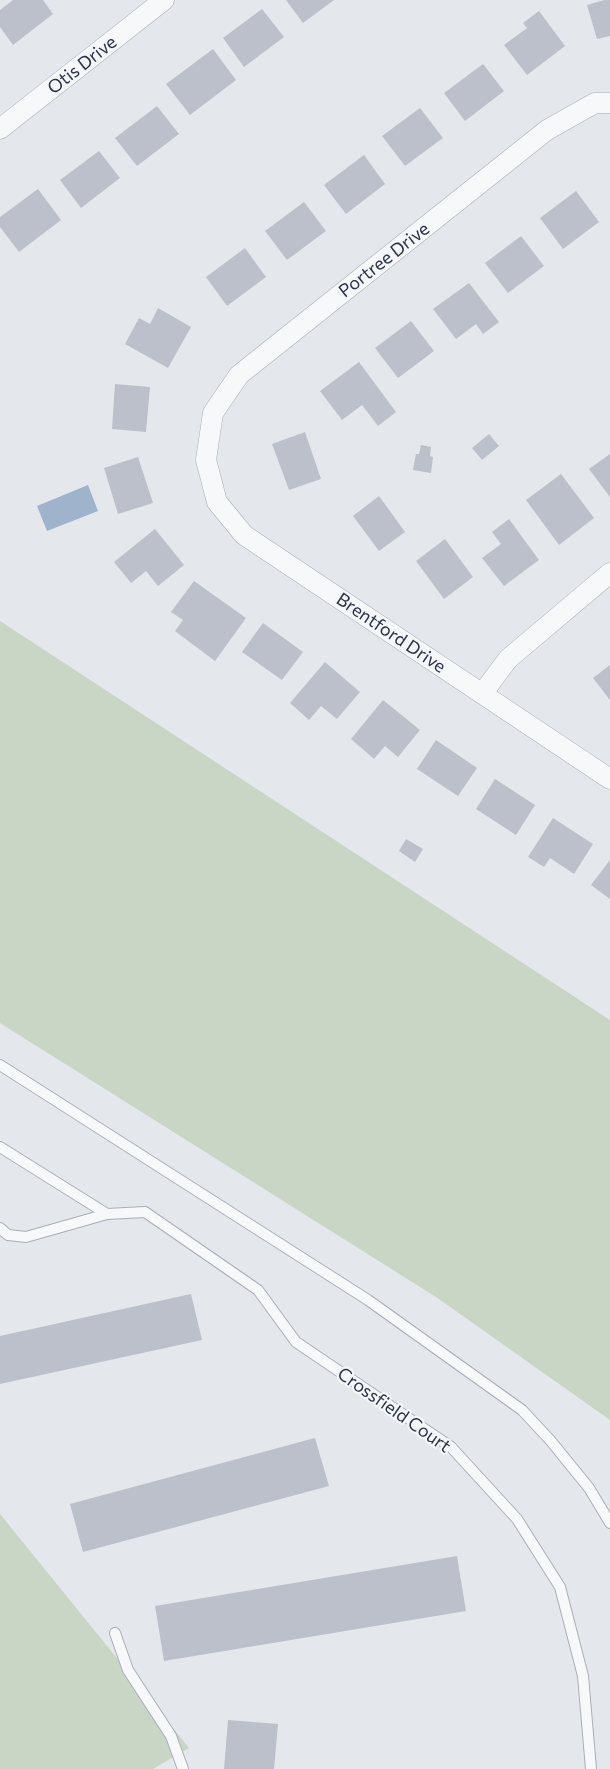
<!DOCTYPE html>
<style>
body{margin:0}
canvas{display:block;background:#e4e7ec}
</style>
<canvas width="610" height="1769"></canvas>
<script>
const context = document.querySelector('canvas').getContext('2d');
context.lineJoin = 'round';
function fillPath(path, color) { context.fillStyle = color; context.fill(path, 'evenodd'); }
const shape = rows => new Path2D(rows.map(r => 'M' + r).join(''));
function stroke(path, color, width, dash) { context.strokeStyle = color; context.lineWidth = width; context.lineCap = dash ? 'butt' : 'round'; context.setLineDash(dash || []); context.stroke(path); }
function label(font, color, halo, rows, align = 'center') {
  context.font = font + ' Commissioner,sans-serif'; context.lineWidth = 4.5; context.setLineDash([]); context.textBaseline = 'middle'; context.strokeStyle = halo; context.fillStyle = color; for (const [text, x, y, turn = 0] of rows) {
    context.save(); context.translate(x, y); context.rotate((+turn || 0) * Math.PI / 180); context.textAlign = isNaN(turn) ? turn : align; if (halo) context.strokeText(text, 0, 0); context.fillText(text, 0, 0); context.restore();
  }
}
fillPath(shape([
 [0,621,610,1020,610,1420,436,1297,0,1023],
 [0,1514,116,1657,189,1748,153,1769,0,1769]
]), '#c9d6c5');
fillPath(shape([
 [88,485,98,511,47,531,37,506]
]), '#9fb4cc');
fillPath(shape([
 [13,0,43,0,53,14,13,45,0,27,0,10],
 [286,0,334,0,303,23],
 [604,0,610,0,610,36,597,39,587,5],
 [262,9,284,37,244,67,223,38],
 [539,11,565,46,527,75,504,45,527,28,523,23],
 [213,49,236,80,190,115,166,84],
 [483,64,504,91,465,121,444,93],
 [157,106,179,134,137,166,115,138],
 [420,108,443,138,405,166,382,136],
 [99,151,120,178,81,208,60,180],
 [364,155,385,184,346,214,324,185],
 [38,189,61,220,19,252,0,227,0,217],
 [576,191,599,222,563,249,540,218],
 [304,202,326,231,287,260,265,231],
 [521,236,544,266,508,293,485,263],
 [245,248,266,277,227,306,206,277],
 [469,283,499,322,483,334,476,324,456,339,433,309],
 [158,308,191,327,168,368,125,344,139,318,150,324],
 [411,321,434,351,398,378,375,348],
 [359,362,396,412,378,426,362,405,342,420,320,391],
 [115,384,150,387,146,432,112,429],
 [305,432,321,479,289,490,272,444],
 [489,434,499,446,482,460,472,448],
 [421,445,431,447,430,456,433,457,431,473,413,470,416,454,419,454],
 [610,454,610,497,589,469],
 [138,457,153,503,118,514,104,468],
 [561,474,594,518,559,545,526,500],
 [379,496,405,532,379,551,353,516],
 [509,519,539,560,504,586,482,558,501,544,492,532],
 [155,529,184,565,158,586,146,571,131,583,114,562],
 [445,539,473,577,444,599,416,561],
 [194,581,246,618,215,661,175,631,183,620,171,612],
 [263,623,303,652,282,680,242,652],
 [325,662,360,692,337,719,321,706,309,720,290,703],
 [610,665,610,700,593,678],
 [383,700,420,730,398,757,385,746,374,759,351,739],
 [436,740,477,768,458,796,417,769],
 [495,779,535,805,516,835,476,809],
 [553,818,593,844,574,874,550,858,544,867,528,857],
 [406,839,423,849,415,862,399,851],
 [610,860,610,899,591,885],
 [191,1294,202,1340,0,1384,0,1336],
 [315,1438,329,1486,83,1552,70,1504],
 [457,1556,466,1611,164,1661,155,1606],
 [228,1720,278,1724,274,1769,224,1769]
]), '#bbc0ca');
const lane = shape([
 [0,1065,368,1300,522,1410,550,1440,589,1488,610,1523],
 [0,1147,107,1214,26,1237,8,1235,0,1228],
 [107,1214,145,1212,258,1290,296,1342,451,1447,517,1519,560,1587,583,1676,591,1769],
 [115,1633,128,1670,171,1736,183,1769]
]);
const street = shape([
 [610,103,595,103,547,130,239,375,213,413,206,460,217,502,244,535,610,779],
 [0,129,164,0],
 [482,694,508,659,610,573]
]);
stroke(lane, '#a9aeb7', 12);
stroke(street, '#a9aeb7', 21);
stroke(lane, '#f7f8fa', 10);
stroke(street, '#f7f8fa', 20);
label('18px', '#2b3445', '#f4f6f9', [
 ["Otis Drive",82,65,-38],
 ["Portree Drive",384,260,-38],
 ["Brentford Drive",391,633,34],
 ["Crossfield Court",394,1410,35]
]);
</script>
